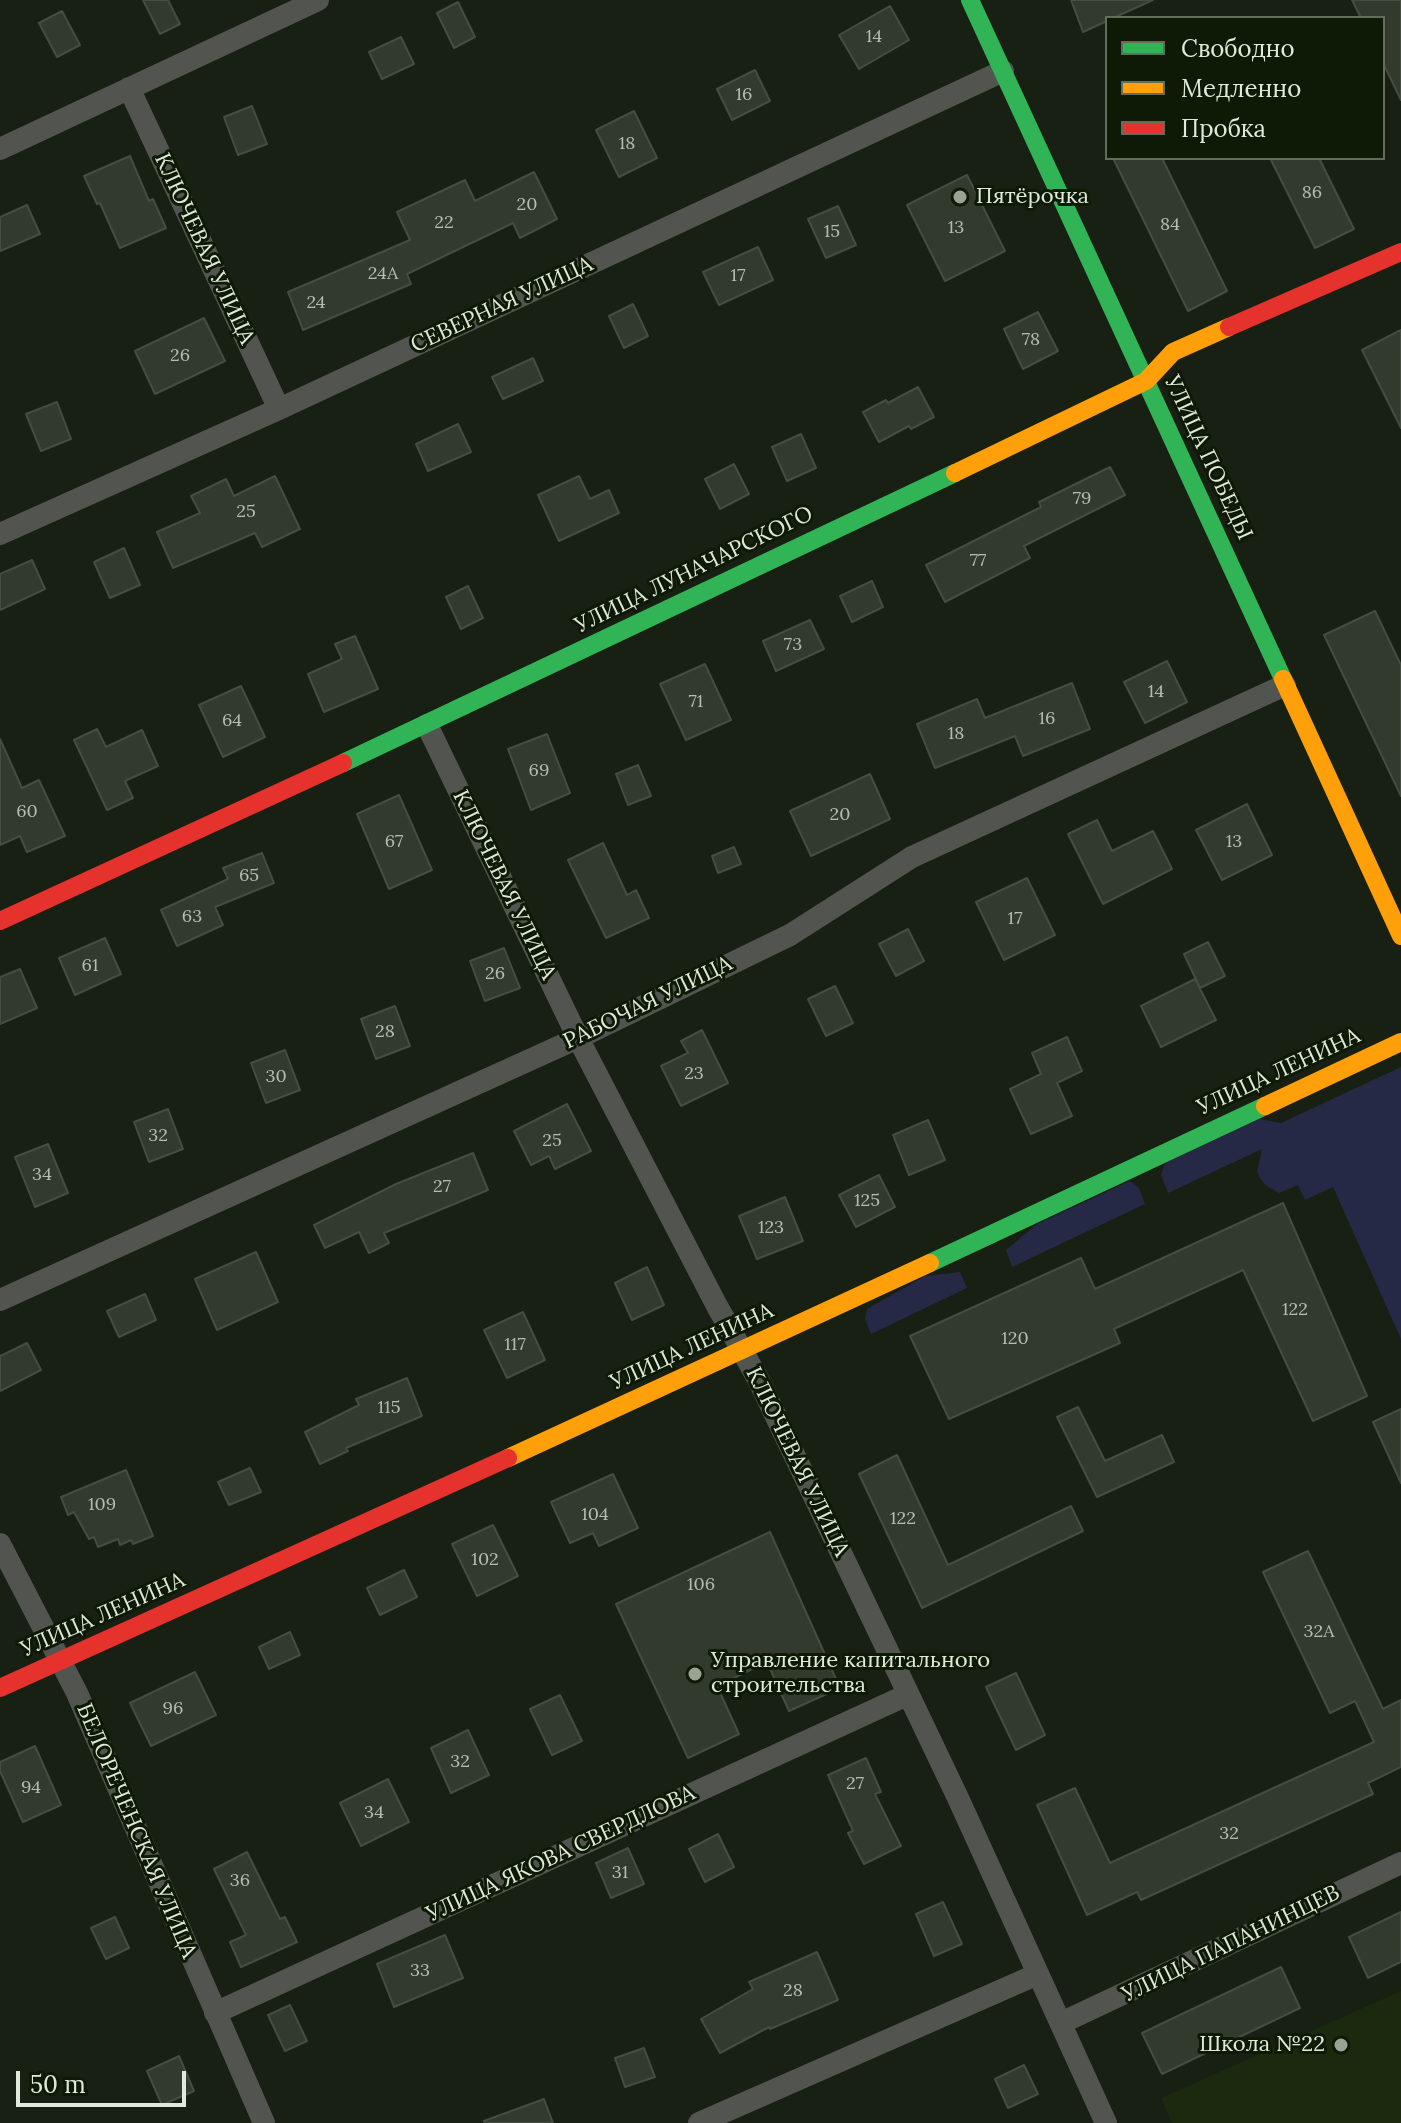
<!DOCTYPE html>
<meta charset="utf-8">
<style>
body{margin:0}
#map{position:relative;width:1401px;height:2123px;overflow:hidden;background:#181f13;font-family:Lora,serif}
canvas{display:block}
.legend{position:absolute;left:1105px;top:16px;width:280px;height:144px;box-sizing:border-box;background:#0e1a05;border:2px solid #626d5b;margin:0;padding:10px 14px;list-style:none;font-size:24px;color:#e0e9db}
.legend li{display:flex;align-items:center;gap:16px;height:40px}
.legend b{width:40px;border:2px solid #626d5b}
.scale{position:absolute;left:16px;top:2071px;width:170px;height:36px;box-sizing:border-box;border:4px solid #e0e9db;border-top:0;padding-left:10px;font-size:24px;line-height:28px;white-space:nowrap;color:#e0e9db;-webkit-text-stroke:6px #0e1a05;paint-order:stroke}
</style>
<div id="map">
<canvas width="1401" height="2123"></canvas>
<ul class="legend">
<li><b style="height:10px;background:#30b455"></b>Свободно</li>
<li><b style="height:10px;background:#ff9f0a"></b>Медленно</li>
<li><b style="height:10px;background:#e5322d"></b>Пробка</li>
</ul>
<div class="scale">50 m</div>
</div>
<script>
const context = document.querySelector('canvas').getContext('2d');
context.lineJoin = 'round';
function fillPath(path, color) { context.fillStyle = color; context.fill(path, 'evenodd'); }
const shape = rows => new Path2D(rows.map(r => 'M' + r).join(''));
function stroke(path, color, width, dash) { context.strokeStyle = color; context.lineWidth = width; context.lineCap = dash ? 'butt' : 'round'; context.setLineDash(dash || []); context.stroke(path); }
function label(font, color, halo, rows, align = 'center') {
  context.font = font + ' Lora,serif'; context.lineWidth = 6; context.setLineDash([]); context.textBaseline = 'middle'; context.strokeStyle = halo; context.fillStyle = color; for (const [text, x, y, turn = 0] of rows) {
    context.save(); context.translate(x, y); context.rotate((+turn || 0) * Math.PI / 180); context.textAlign = isNaN(turn) ? turn : align; if (halo) context.strokeText(text, 0, 0); context.fillText(text, 0, 0); context.restore();
  }
}
fillPath(shape([
 [1401,1991,1401,2123,1172,2123,1161,2098]
]), '#1b290f');
fillPath(shape([
 [1401,1067,1401,1339,1333,1187,1305,1200,1298,1185,1279,1193,1265,1185,1260,1178,1257,1172,1262,1149,1168,1193,1161,1175,1165,1163,1259,1119,1281,1123],
 [1130,1181,1139,1188,1145,1204,1012,1267,1006,1250,1037,1224],
 [960,1272,967,1288,871,1334,865,1319,867,1309,925,1276]
]), '#262946');
const building = shape([
 [143,0,168,0,180,24,160,34,143,0],
 [1071,0,1153,0,1113,18,1107,18,1107,21,1083,32,1071,0],
 [1352,0,1401,0,1401,100,1383,63,1383,18,1361,18,1352,0],
 [458,2,475,37,454,48,437,13,458,2],
 [890,6,909,40,859,69,839,35,890,6],
 [62,11,80,45,57,57,39,23,62,11],
 [401,37,414,64,382,79,369,52,401,37],
 [755,70,770,101,732,120,717,89,755,70],
 [252,106,267,144,238,155,224,117,252,106],
 [634,111,657,158,619,177,596,130,634,111],
 [130,156,149,201,153,199,166,228,120,248,100,203,97,204,84,176,130,156],
 [1113,158,1162,158,1227,291,1188,311,1113,158],
 [1270,158,1319,158,1354,229,1315,248,1270,158],
 [534,172,557,219,520,238,513,223,407,274,411,284,303,330,288,292,410,240,397,212,465,180,475,201,534,172],
 [967,175,1005,251,945,281,907,205,967,175],
 [27,205,40,234,0,251,0,217,27,205],
 [838,206,856,245,826,258,808,219,838,206],
 [758,247,773,280,719,305,703,272,758,247],
 [633,304,648,336,624,348,609,316,633,304],
 [1038,312,1058,351,1023,369,1004,329,1038,312],
 [204,318,225,361,155,394,135,351,204,318],
 [1401,330,1401,428,1362,350,1401,330],
 [533,358,543,381,503,399,492,377,533,358],
 [918,387,934,417,911,429,909,426,879,442,863,412,886,400,888,403,918,387],
 [57,402,71,439,41,451,26,414,57,402],
 [458,424,471,452,428,471,416,444,458,424],
 [801,434,816,468,787,481,772,447,801,434],
 [734,464,749,494,720,509,705,479,734,464],
 [1110,467,1125,495,1024,546,1030,558,945,602,926,565,1041,507,1039,502,1110,467],
 [275,476,300,529,262,547,255,533,173,568,157,532,200,513,191,496,226,479,234,496,275,476],
 [579,476,590,499,609,490,619,513,559,541,538,495,579,476],
 [124,548,140,585,110,598,94,562,124,548],
 [32,560,45,589,0,610,0,574,32,560],
 [872,581,883,607,852,622,840,596,872,581],
 [468,586,483,618,461,629,446,597,468,586],
 [1375,611,1401,665,1401,796,1324,635,1375,611],
 [810,620,824,649,776,671,763,641,810,620],
 [355,636,378,689,324,712,308,674,342,659,335,644,355,636],
 [1167,661,1187,702,1145,723,1124,682,1167,661],
 [705,664,731,720,686,740,660,684,705,664],
 [1072,683,1090,729,1023,756,1015,736,935,768,917,724,977,699,985,718,1072,683],
 [241,686,265,737,223,757,199,705,241,686],
 [97,729,106,747,142,730,158,766,125,781,133,798,107,810,74,740,97,729],
 [547,734,570,793,531,810,508,749,547,734],
 [0,739,22,788,39,780,65,836,27,852,20,836,0,845,0,739],
 [638,765,651,796,628,805,616,774,638,765],
 [870,774,890,819,811,856,790,811,870,774],
 [399,795,432,870,389,889,357,814,399,795],
 [1247,804,1272,855,1222,880,1196,830,1247,804],
 [1097,820,1112,851,1153,831,1172,869,1103,904,1068,834,1097,820],
 [603,843,627,895,636,890,649,918,606,938,568,860,603,843],
 [734,847,741,864,718,873,712,856,734,847],
 [262,853,274,883,215,907,223,925,177,946,161,910,228,879,223,868,262,853],
 [1027,878,1055,935,1004,960,976,902,1027,878],
 [908,929,924,961,896,976,879,944,908,929],
 [105,938,121,974,75,995,59,958,105,938],
 [1208,942,1225,976,1200,988,1184,954,1208,942],
 [504,948,520,988,485,1001,470,961,504,948],
 [20,969,37,1008,0,1024,0,977,20,969],
 [1195,979,1216,1020,1161,1047,1141,1006,1195,979],
 [835,986,853,1023,826,1036,808,999,835,986],
 [395,1006,410,1046,376,1059,361,1019,395,1006],
 [702,1030,728,1083,681,1106,661,1066,688,1053,681,1041,702,1030],
 [1067,1037,1082,1071,1057,1083,1072,1116,1031,1134,1010,1089,1041,1074,1032,1053,1067,1037],
 [285,1050,300,1090,266,1103,251,1063,285,1050],
 [567,1104,591,1151,555,1169,549,1156,531,1165,514,1131,567,1104],
 [168,1109,183,1149,149,1162,134,1122,168,1109],
 [928,1120,945,1160,909,1175,893,1135,928,1120],
 [48,1144,68,1193,35,1207,15,1157,48,1144],
 [473,1153,488,1190,384,1233,389,1243,369,1253,359,1232,325,1248,314,1225,396,1184,473,1153],
 [879,1175,895,1207,856,1227,839,1195,879,1175],
 [785,1197,803,1241,757,1259,739,1216,785,1197],
 [1283,1203,1367,1396,1313,1421,1243,1270,1114,1329,1120,1343,949,1419,910,1336,1081,1258,1095,1289,1283,1203],
 [256,1252,278,1302,217,1330,195,1279,256,1252],
 [647,1267,664,1305,632,1320,615,1283,647,1267],
 [145,1294,156,1320,119,1337,107,1311,145,1294],
 [523,1312,545,1360,507,1378,484,1330,523,1312],
 [27,1343,41,1370,0,1391,0,1356,27,1343],
 [407,1378,422,1416,346,1448,348,1451,320,1464,305,1432,359,1405,356,1399,407,1378],
 [1078,1407,1105,1461,1162,1435,1174,1462,1097,1497,1057,1417,1078,1407],
 [1401,1409,1401,1483,1373,1422,1401,1409],
 [897,1455,948,1565,1071,1506,1083,1531,922,1608,859,1474,897,1455],
 [250,1468,261,1492,229,1505,218,1482,250,1468],
 [126,1470,153,1536,133,1544,131,1540,120,1545,118,1539,98,1547,94,1537,89,1539,74,1512,68,1515,61,1497,126,1470],
 [613,1474,638,1528,599,1546,593,1533,570,1543,551,1502,613,1474],
 [493,1525,518,1576,477,1596,452,1544,493,1525],
 [770,1532,840,1688,789,1711,767,1662,717,1686,739,1734,688,1758,616,1604,770,1532],
 [1308,1551,1383,1709,1401,1700,1401,1767,1368,1783,1373,1794,1141,1900,1137,1892,1087,1915,1037,1805,1075,1788,1110,1863,1374,1742,1355,1701,1330,1713,1263,1572,1308,1551],
 [404,1570,417,1597,380,1615,367,1588,404,1570],
 [290,1632,300,1655,269,1669,259,1647,290,1632],
 [195,1672,216,1715,151,1746,130,1703,195,1672],
 [1016,1673,1045,1735,1016,1750,986,1687,1016,1673],
 [560,1695,582,1741,552,1755,530,1709,560,1695],
 [468,1730,489,1775,451,1793,431,1748,468,1730],
 [35,1746,61,1805,23,1822,0,1771,0,1762,35,1746],
 [866,1758,881,1792,875,1794,901,1846,864,1864,848,1833,853,1831,828,1775,866,1758],
 [388,1779,409,1822,361,1846,340,1803,388,1779],
 [718,1834,734,1867,705,1882,689,1849,718,1834],
 [628,1848,644,1884,611,1898,596,1863,628,1848],
 [247,1852,280,1919,285,1917,297,1942,241,1967,230,1942,246,1935,214,1869,247,1852],
 [943,1902,962,1944,934,1956,916,1914,943,1902],
 [1401,1912,1401,1962,1368,1978,1349,1937,1401,1912],
 [115,1917,129,1948,106,1959,91,1928,115,1917],
 [445,1935,463,1978,394,2007,377,1964,445,1935],
 [817,1952,838,2000,770,2029,769,2027,720,2053,701,2019,753,1989,749,1982,817,1952],
 [1281,1967,1300,2008,1162,2074,1142,2033,1281,1967],
 [290,2005,307,2041,285,2051,268,2015,290,2005],
 [644,2048,655,2077,625,2087,615,2058,644,2048],
 [179,2056,194,2091,162,2105,147,2071,179,2056],
 [1024,2065,1038,2094,1008,2108,995,2079,1024,2065],
 [544,2099,553,2123,485,2123,484,2121,544,2099]
]);
fillPath(building, '#323a2d');
stroke(building, '#454c41', 2);
stroke(shape([
 [129,88,279,409],
 [0,149,318,0],
 [0,534,279,409,1003,71],
 [427,725,578,1038,717,1306,758,1379,958,1798,1106,2123],
 [0,1300,578,1038,790,935,912,857,1285,685],
 [0,1544,77,1693,264,2123],
 [215,2013,907,1695],
 [1061,2023,1401,1863],
 [699,2123,1038,1974]
]), '#51544f', 22);
stroke(shape([
 [970,0,1283,679],
 [343,763,955,473],
 [930,1263,1265,1106]
]), '#30b455', 18);
stroke(shape([
 [955,473,1146,381,1173,352,1229,327],
 [1283,679,1401,936],
 [1265,1106,1401,1042],
 [508,1458,930,1263]
]), '#ff9f0a', 18);
stroke(shape([
 [1229,327,1401,252],
 [0,921,343,763],
 [0,1688,508,1458]
]), '#e5322d', 18);
for (const [x, y, r, color] of [
 [960,197,8,"#9aa295"],
 [695,1674,8,"#9aa295"],
 [1341,2045,8,"#9aa295"]
]) { const dot = new Path2D(); dot.arc(x, y, r, 0, 2 * Math.PI); context.fillStyle = color; context.fill(dot); stroke(dot, '#0e1a05', 3); }
label('18px', '#b4bdb0', null, [
 ["14",874,37],
 ["16",744,95],
 ["18",627,144],
 ["86",1312,193],
 ["20",527,205],
 ["22",444,223],
 ["84",1170,225],
 ["13",956,228],
 ["15",832,232],
 ["24А",383,274],
 ["17",738,276],
 ["24",316,303],
 ["78",1031,340],
 ["26",180,356],
 ["79",1082,499],
 ["25",246,512],
 ["77",978,561],
 ["73",793,645],
 ["14",1156,692],
 ["71",696,702],
 ["16",1047,719],
 ["64",232,721],
 ["18",956,734],
 ["69",539,771],
 ["60",27,812],
 ["20",840,815],
 ["67",394,842],
 ["13",1234,842],
 ["65",249,876],
 ["63",192,917],
 ["17",1015,919],
 ["61",90,966],
 ["26",495,974],
 ["28",385,1032],
 ["23",694,1074],
 ["30",276,1077],
 ["32",158,1136],
 ["25",552,1141],
 ["34",42,1175],
 ["27",442,1187],
 ["125",867,1201],
 ["123",771,1228],
 ["122",1295,1310],
 ["120",1015,1339],
 ["117",515,1345],
 ["115",389,1408],
 ["109",102,1505],
 ["104",595,1515],
 ["122",903,1519],
 ["102",485,1560],
 ["106",701,1585],
 ["32А",1319,1632],
 ["96",173,1709],
 ["32",460,1762],
 ["27",855,1784],
 ["94",31,1788],
 ["34",374,1813],
 ["32",1229,1834],
 ["31",620,1873],
 ["36",240,1881],
 ["33",420,1971],
 ["28",793,1991]
]);
label('22px', '#e0e9db', '#0e1a05', [
 ["Пятёрочка",976,197],
 ["Управление капитального",711,1661],
 ["строительства",711,1686],
 ["Школа №22",1325,2045,"right"]
], 'left');
label('22px', '#e0e9db', '#0e1a05', [
 ["КЛЮЧЕВАЯ УЛИЦА",204,249,65],
 ["СЕВЕРНАЯ УЛИЦА",502,305,-25],
 ["УЛИЦА ПОБЕДЫ",1208,458,65],
 ["УЛИЦА ЛУНАЧАРСКОГО",694,570,-26],
 ["КЛЮЧЕВАЯ УЛИЦА",504,885,64],
 ["РАБОЧАЯ УЛИЦА",648,1003,-26],
 ["УЛИЦА ЛЕНИНА",1279,1072,-25],
 ["УЛИЦА ЛЕНИНА",692,1347,-25],
 ["КЛЮЧЕВАЯ УЛИЦА",797,1462,64],
 ["УЛИЦА ЛЕНИНА",103,1615,-24],
 ["БЕЛОРЕЧЕНСКАЯ УЛИЦА",136,1831,67],
 ["УЛИЦА ЯКОВА СВЕРДЛОВА",561,1854,-25],
 ["УЛИЦА ПАПАНИНЦЕВ",1231,1944,-26]
]);
</script>
